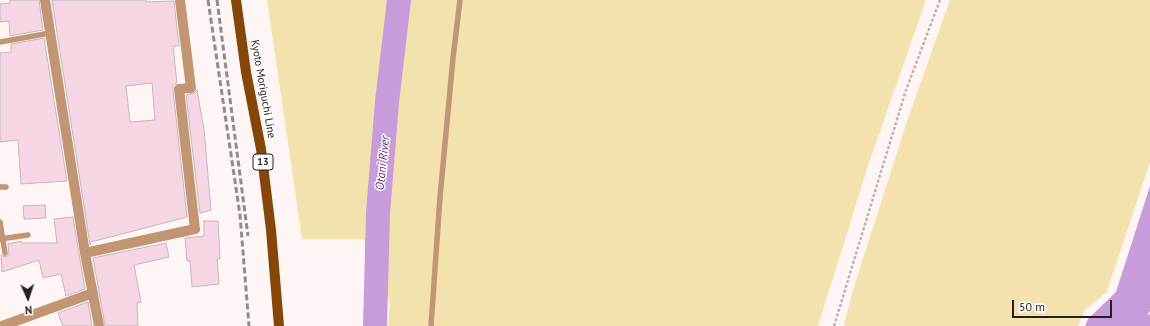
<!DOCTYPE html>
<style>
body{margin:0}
#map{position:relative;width:1150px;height:326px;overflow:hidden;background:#fef5f4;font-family:"PT Sans",sans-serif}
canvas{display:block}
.north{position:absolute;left:8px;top:278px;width:40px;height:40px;-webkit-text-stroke:3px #fff;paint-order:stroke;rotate:177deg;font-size:11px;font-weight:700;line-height:16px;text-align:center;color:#252020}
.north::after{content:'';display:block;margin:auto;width:14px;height:18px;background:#252020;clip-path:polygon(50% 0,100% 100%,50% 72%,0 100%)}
.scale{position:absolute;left:1012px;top:300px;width:100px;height:18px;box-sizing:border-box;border:2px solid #252020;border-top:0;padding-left:5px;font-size:12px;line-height:14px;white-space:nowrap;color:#252020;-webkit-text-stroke:3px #fff;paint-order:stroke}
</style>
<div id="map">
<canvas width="1150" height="326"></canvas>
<div class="north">N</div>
<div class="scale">50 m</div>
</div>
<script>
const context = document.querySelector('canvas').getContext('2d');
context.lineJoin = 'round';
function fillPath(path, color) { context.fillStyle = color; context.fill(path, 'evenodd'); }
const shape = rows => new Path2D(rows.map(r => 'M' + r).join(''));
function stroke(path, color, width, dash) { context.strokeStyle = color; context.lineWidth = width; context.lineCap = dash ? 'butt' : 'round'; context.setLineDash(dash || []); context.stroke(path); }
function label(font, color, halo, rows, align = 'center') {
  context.font = font + ' "PT Sans",sans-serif'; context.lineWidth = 3; context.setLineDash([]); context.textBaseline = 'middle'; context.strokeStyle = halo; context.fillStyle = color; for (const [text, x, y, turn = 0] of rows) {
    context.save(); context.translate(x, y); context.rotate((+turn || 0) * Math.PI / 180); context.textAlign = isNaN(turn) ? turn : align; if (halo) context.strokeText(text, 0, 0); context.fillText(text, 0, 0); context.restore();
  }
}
fillPath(shape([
 [267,0,926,0,869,163,818,326,388,326,390,303,363,239,302,239],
 [950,0,1150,0,1150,162,1107,292,1085,310,1078,326,844,326,852,293,907,121]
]), '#f3e2ae');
fillPath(shape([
 [1150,186,1150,311,1147,315,1150,314,1150,326,1085,326,1088,319,1116,292]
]), '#c69cda');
stroke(shape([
 [375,326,378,213,387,102,399,0]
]), '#c69cda', 24);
const building = shape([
 [10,0,39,0,43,30,10,36,9,21,0,22,0,4,10,3,10,0],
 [52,0,146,0,146,2,174,1,179,46,173,46,177,83,173,86,173,90,187,217,91,242,90,245,52,0],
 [152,83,155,120,130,122,126,86,152,83],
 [44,38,67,181,21,184,18,140,0,142,0,53,11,52,11,44,44,38],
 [197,90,204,129,211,210,200,213,186,95,194,93,197,90],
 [45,205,46,218,24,219,23,206,45,205],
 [73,217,85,289,66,296,61,274,43,278,39,260,2,272,1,255,5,257,9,255,8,244,21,241,21,243,57,243,54,219,73,217],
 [204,221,218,221,220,259,217,259,219,284,192,287,190,261,187,261,185,238,204,236,204,221],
 [166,243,169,257,134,265,141,302,137,303,138,326,105,326,93,258,166,243],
 [88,302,92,326,63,326,58,313,88,302]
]);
fillPath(building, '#f6d6e4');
stroke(building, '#c3b7bc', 1);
stroke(shape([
 [834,326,906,90,940,0]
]), '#bbb4b3', 2.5, [3, 2]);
stroke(shape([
 [0,42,50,33],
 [0,187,6,187],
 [0,222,5,253],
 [0,239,28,235],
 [431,326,440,197,453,58,460,0]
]), '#c29574', 5.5);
stroke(shape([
 [45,0,85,253,99,326],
 [85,253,195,229,179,89,191,88,180,0],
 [2,326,93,293]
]), '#c29574', 10);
stroke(shape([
 [236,0,246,72,261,149,271,230,279,326]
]), '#844709', 10);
stroke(shape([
 [208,0,240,215,249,326],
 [217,0,248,236]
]), '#928b8b', 3, [6, 3]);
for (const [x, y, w] of [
 [263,162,20]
]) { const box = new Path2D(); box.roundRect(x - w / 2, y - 8, w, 16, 3); context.fillStyle = '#fff'; context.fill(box); stroke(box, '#252020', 1); }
label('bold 10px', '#252020', null, [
 ["13",263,162]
]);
label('11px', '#252020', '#fff', [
 ["Kyoto Moriguchi Line",263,89,80]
]);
label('italic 12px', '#5e2b74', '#fff', [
 ["Otani River",383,163,-84]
]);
</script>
